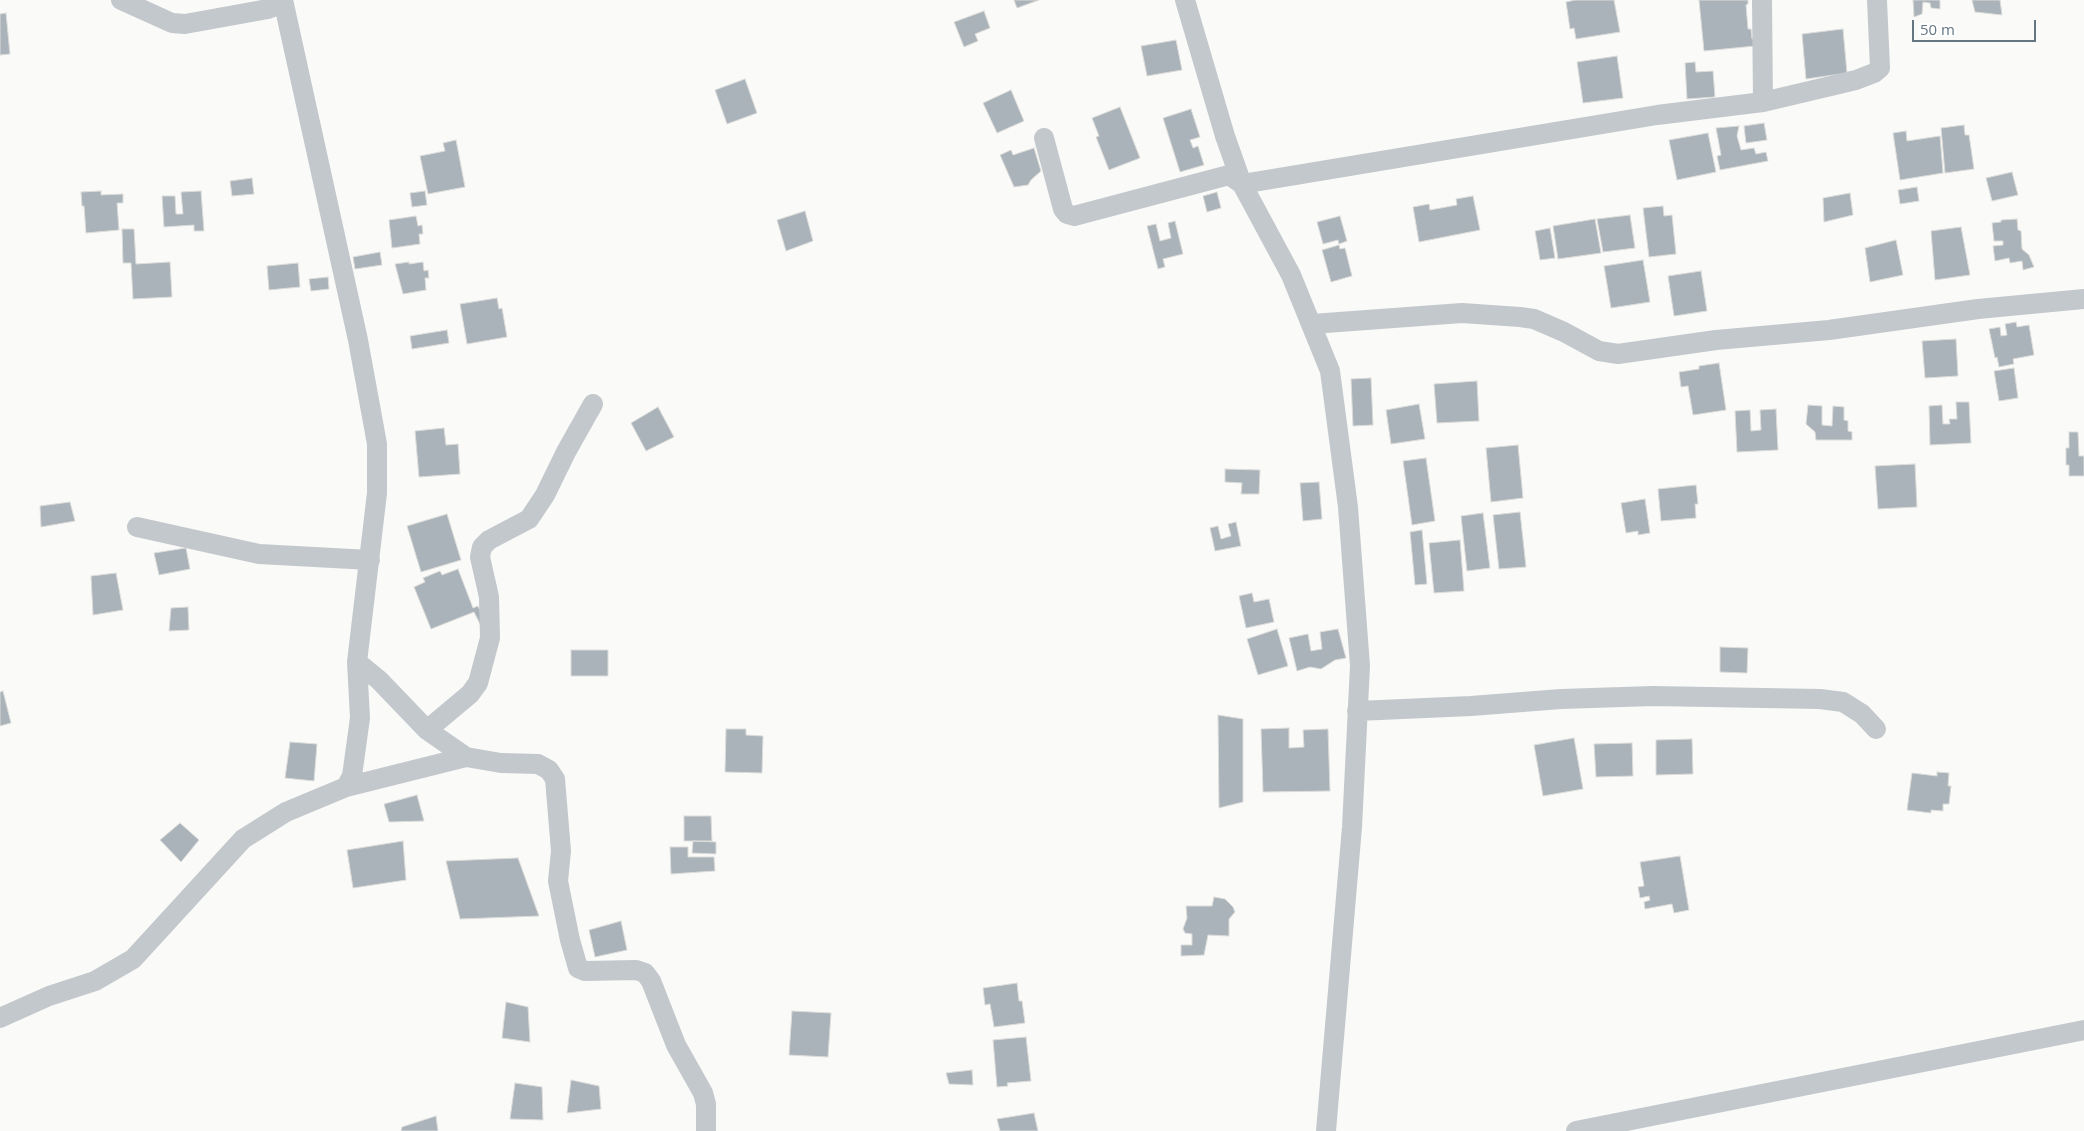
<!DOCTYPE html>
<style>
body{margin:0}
#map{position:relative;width:2084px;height:1131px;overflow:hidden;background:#fafaf8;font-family:"Open Sans",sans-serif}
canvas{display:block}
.scale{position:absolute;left:1912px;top:20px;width:124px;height:22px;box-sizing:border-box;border:2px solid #657683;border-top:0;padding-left:6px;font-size:15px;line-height:18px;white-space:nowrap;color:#657683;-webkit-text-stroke:4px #fff;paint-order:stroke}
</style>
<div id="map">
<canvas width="2084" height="1131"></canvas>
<div class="scale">50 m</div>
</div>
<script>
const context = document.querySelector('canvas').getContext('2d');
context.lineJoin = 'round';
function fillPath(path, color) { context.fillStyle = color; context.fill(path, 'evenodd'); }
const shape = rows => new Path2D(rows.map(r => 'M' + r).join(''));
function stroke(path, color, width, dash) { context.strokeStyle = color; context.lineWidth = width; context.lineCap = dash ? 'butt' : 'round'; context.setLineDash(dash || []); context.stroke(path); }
const building = shape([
 [1014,0,1039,0,1017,8,1014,0],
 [1575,0,1614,0,1620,32,1576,39,1574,28,1570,29,1566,2,1575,0],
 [1699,0,1748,0,1748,4,1746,5,1748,29,1751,29,1752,39,1755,39,1755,46,1704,51,1699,0],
 [1913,0,1940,0,1940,9,1931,8,1930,3,1923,2,1922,14,1914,17,1913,0],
 [1972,0,2000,0,2002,15,1975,12,1972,0],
 [984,11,990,28,975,34,978,41,964,47,954,22,984,11],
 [6,13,10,54,0,55,0,14,6,13],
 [1843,29,1847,73,1806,79,1802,34,1843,29],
 [1176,40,1182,70,1147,76,1141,46,1176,40],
 [1617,56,1623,98,1583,103,1577,62,1617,56],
 [1695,62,1696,72,1713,71,1715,97,1687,99,1685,63,1695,62],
 [745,79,757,113,727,124,715,90,745,79],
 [1011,90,1024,121,997,133,983,103,1011,90],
 [1120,107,1140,158,1109,170,1096,137,1099,136,1092,118,1120,107],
 [1191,109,1200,137,1190,140,1193,148,1198,146,1204,165,1180,172,1163,118,1191,109],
 [1764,123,1767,140,1746,143,1744,126,1764,123],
 [1964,125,1965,135,1969,135,1974,169,1945,173,1941,128,1964,125],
 [1739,126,1737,136,1741,150,1754,148,1756,154,1766,152,1768,161,1720,170,1717,156,1721,155,1716,128,1739,126],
 [1906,131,1907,141,1940,136,1943,173,1900,180,1893,133,1906,131],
 [1708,133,1716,172,1677,180,1669,140,1708,133],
 [456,140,465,187,428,194,420,156,445,151,443,143,456,140],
 [1034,148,1041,171,1031,180,1028,185,1014,187,1000,155,1011,150,1013,155,1034,148],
 [2012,172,2018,195,1992,201,1986,178,2012,172],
 [252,178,254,194,232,196,230,181,252,178],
 [1917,187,1919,201,1900,204,1898,190,1917,187],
 [101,191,101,195,123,194,123,203,117,203,119,230,86,233,84,206,82,206,81,192,101,191],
 [201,191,204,231,194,231,194,225,164,227,162,196,175,196,176,214,183,214,181,192,201,191],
 [425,191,427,205,412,207,410,193,425,191],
 [1217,192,1221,208,1207,212,1203,196,1217,192],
 [1850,193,1853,215,1824,222,1823,198,1850,193],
 [1473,196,1480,230,1419,242,1413,207,1429,204,1430,210,1457,205,1456,199,1473,196],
 [1663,206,1664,216,1672,215,1676,254,1649,257,1643,208,1663,206],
 [805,211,813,241,786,251,777,220,805,211],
 [1630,215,1635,248,1603,252,1597,219,1630,215],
 [416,216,418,226,422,225,423,234,419,234,420,244,392,248,389,220,416,216],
 [1340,216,1347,241,1339,244,1338,240,1323,244,1317,222,1340,216],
 [1595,219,1601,253,1558,259,1553,226,1595,219],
 [2017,219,2018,230,2021,231,2022,249,2029,255,2034,267,2023,270,2022,261,2010,263,2009,258,1995,261,1993,246,2003,245,2003,241,1994,241,1992,223,2001,222,2001,220,2017,219],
 [1175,221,1183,254,1163,259,1165,267,1158,269,1147,226,1156,224,1160,241,1171,238,1168,223,1175,221],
 [1961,227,1970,275,1935,280,1931,231,1961,227],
 [1550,228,1555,258,1540,260,1535,231,1550,228],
 [122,229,134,229,136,264,170,262,172,297,133,299,131,263,123,263,122,229],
 [1896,240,1903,275,1870,282,1865,248,1896,240],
 [1339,245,1340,249,1345,248,1352,276,1331,282,1322,250,1339,245],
 [380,252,382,265,355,269,353,257,380,252],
 [1643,260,1650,302,1611,308,1604,266,1643,260],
 [409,262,409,264,423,262,424,271,428,270,429,278,425,278,426,290,403,294,395,264,409,262],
 [298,263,300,287,269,290,267,266,298,263],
 [1701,271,1707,311,1674,316,1668,276,1701,271],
 [328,277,329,289,311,291,309,279,328,277],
 [497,298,499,309,502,308,507,337,467,344,460,304,497,298],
 [2016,322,2017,327,2029,325,2034,355,2013,359,2014,364,1999,367,1997,357,1995,358,1989,329,2000,327,2001,336,2007,335,2005,324,2016,322],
 [447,330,449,343,412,349,410,336,447,330],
 [1956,339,1958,376,1925,378,1922,341,1956,339],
 [1719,363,1726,410,1693,415,1688,386,1681,387,1679,372,1699,369,1699,366,1719,363],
 [2014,368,2018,398,1999,401,1994,371,2014,368],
 [1371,378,1373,425,1353,426,1351,379,1371,378],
 [1477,381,1479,421,1437,423,1434,384,1477,381],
 [1956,402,1969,402,1971,443,1930,445,1929,406,1942,405,1943,424,1950,424,1949,419,1957,419,1956,402],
 [1419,404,1425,439,1391,444,1386,410,1419,404],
 [1808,405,1822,406,1822,425,1832,426,1833,406,1844,407,1844,420,1848,421,1848,431,1852,432,1852,440,1816,440,1815,432,1806,424,1808,405],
 [658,407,674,437,646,451,631,423,658,407],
 [1776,409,1778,450,1737,452,1735,411,1750,410,1751,431,1761,430,1760,410,1776,409],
 [444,428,446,445,458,444,460,474,419,477,415,431,444,428],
 [2069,432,2078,432,2079,456,2084,456,2084,476,2069,476,2069,465,2066,465,2066,448,2069,448,2069,432],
 [1518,445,1523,498,1491,502,1486,448,1518,445],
 [1426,458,1435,521,1412,525,1403,461,1426,458],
 [1915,464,1917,507,1878,509,1875,466,1915,464],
 [1225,469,1260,470,1259,494,1241,494,1242,483,1225,482,1225,469],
 [1319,482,1322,519,1303,521,1300,483,1319,482],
 [1696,485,1698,504,1695,504,1696,518,1661,521,1658,489,1696,485],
 [1645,499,1650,533,1638,535,1638,531,1626,533,1621,503,1645,499],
 [70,502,75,521,41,527,40,506,70,502],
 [1520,512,1526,567,1499,569,1493,515,1520,512],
 [1483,513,1490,568,1467,571,1461,516,1483,513],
 [447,514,461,560,421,572,407,526,447,514],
 [1236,522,1241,546,1215,551,1210,528,1218,526,1221,539,1231,536,1228,524,1236,522],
 [1422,530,1427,584,1415,585,1410,532,1422,530],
 [1460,540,1464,591,1434,593,1429,543,1460,540],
 [186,548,190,569,159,575,154,553,186,548],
 [458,569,473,608,478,606,485,622,480,624,474,612,431,629,414,587,425,582,423,578,440,571,442,575,458,569],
 [116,573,123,610,93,615,91,576,116,573],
 [1252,593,1254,602,1269,599,1274,622,1246,628,1239,596,1252,593],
 [188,607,189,630,169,631,171,608,188,607],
 [1277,629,1288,666,1258,675,1247,639,1277,629],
 [1338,629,1346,658,1335,660,1321,669,1310,667,1297,671,1289,638,1308,634,1311,651,1322,649,1320,632,1338,629],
 [1720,647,1748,648,1747,673,1720,672,1720,647],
 [571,650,608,650,608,676,571,676,571,650],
 [3,691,11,723,0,726,0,692,3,691],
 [1218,715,1243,719,1243,802,1219,808,1218,715],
 [1289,728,1289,748,1304,747,1303,730,1328,729,1330,791,1263,792,1261,729,1289,728],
 [726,729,746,729,746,735,763,736,762,773,725,772,726,729],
 [1574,738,1583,789,1543,796,1534,745,1574,738],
 [1692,739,1693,774,1656,775,1656,740,1692,739],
 [290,742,317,744,314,781,285,778,290,742],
 [1632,743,1633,776,1596,777,1594,744,1632,743],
 [1937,772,1949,773,1948,786,1951,786,1949,804,1943,804,1943,811,1931,810,1931,813,1907,810,1912,773,1937,776,1937,772],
 [417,795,424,821,389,822,384,804,417,795],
 [684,816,711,816,712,841,684,841,684,816],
 [180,823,199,840,181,862,160,840,180,823],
 [403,841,406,880,353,888,347,850,403,841],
 [693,841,716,842,716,854,692,853,693,841],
 [670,847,688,847,688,857,714,857,715,871,671,874,670,847],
 [1680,856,1689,910,1674,913,1672,904,1645,909,1644,902,1650,900,1649,896,1640,898,1638,887,1644,886,1640,862,1680,856],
 [518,858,539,916,460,919,446,861,518,858],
 [1214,897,1225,899,1233,907,1235,912,1229,919,1229,936,1208,935,1204,955,1181,956,1181,945,1192,945,1192,934,1185,933,1183,929,1187,918,1186,906,1212,906,1214,897],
 [621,921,627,950,595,957,589,930,621,921],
 [1017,983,1019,1001,1022,1001,1025,1023,994,1027,990,1004,985,1005,983,988,1017,983],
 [506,1002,528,1007,530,1042,502,1038,506,1002],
 [792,1011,831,1013,828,1057,789,1055,792,1011],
 [1026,1037,1031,1081,1007,1083,1008,1086,997,1087,993,1040,1026,1037],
 [972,1070,973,1085,949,1084,946,1073,972,1070],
 [571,1080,599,1086,601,1109,567,1113,571,1080],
 [515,1083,542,1087,543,1120,510,1119,515,1083],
 [1034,1113,1038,1131,1000,1131,997,1119,1034,1113],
 [436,1116,438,1131,401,1131,402,1127,436,1116]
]);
fillPath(building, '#aab3b9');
stroke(building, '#dcdcda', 1);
stroke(shape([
 [121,0,172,23,185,24,268,9,283,3],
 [1185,0,1225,136,1242,184,1291,275,1330,371,1348,507,1360,666,1352,827,1326,1131],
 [1762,0,1763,102],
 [1044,138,1063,209,1067,214,1074,216,1229,175,1242,184,1657,115,1763,102,1856,80,1874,73,1880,68,1877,0],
 [1312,324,1462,313,1520,317,1534,319,1564,332,1599,351,1618,354,1716,340,1829,330,1978,309,2084,299],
 [137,527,259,554,370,560],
 [357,662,379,680,427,730,466,757,501,763,538,764,549,770,555,779,561,851,558,881,570,940,578,968,585,971,636,970,645,973,651,981,676,1045,703,1093,706,1104,706,1131],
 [1357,711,1471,706,1561,699,1653,696,1820,699,1843,702,1862,714,1876,729],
 [427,730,470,694,478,683,490,638,489,597,480,557,482,547,489,540,529,519,545,495,566,452,593,404],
 [346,787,466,757],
 [0,1018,49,996,95,981,133,959,243,839,286,812,346,787,352,776,360,718,357,662,377,493,377,444,358,340,283,0],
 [1576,1131,2084,1030]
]), '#c3c8cc', 20);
</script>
